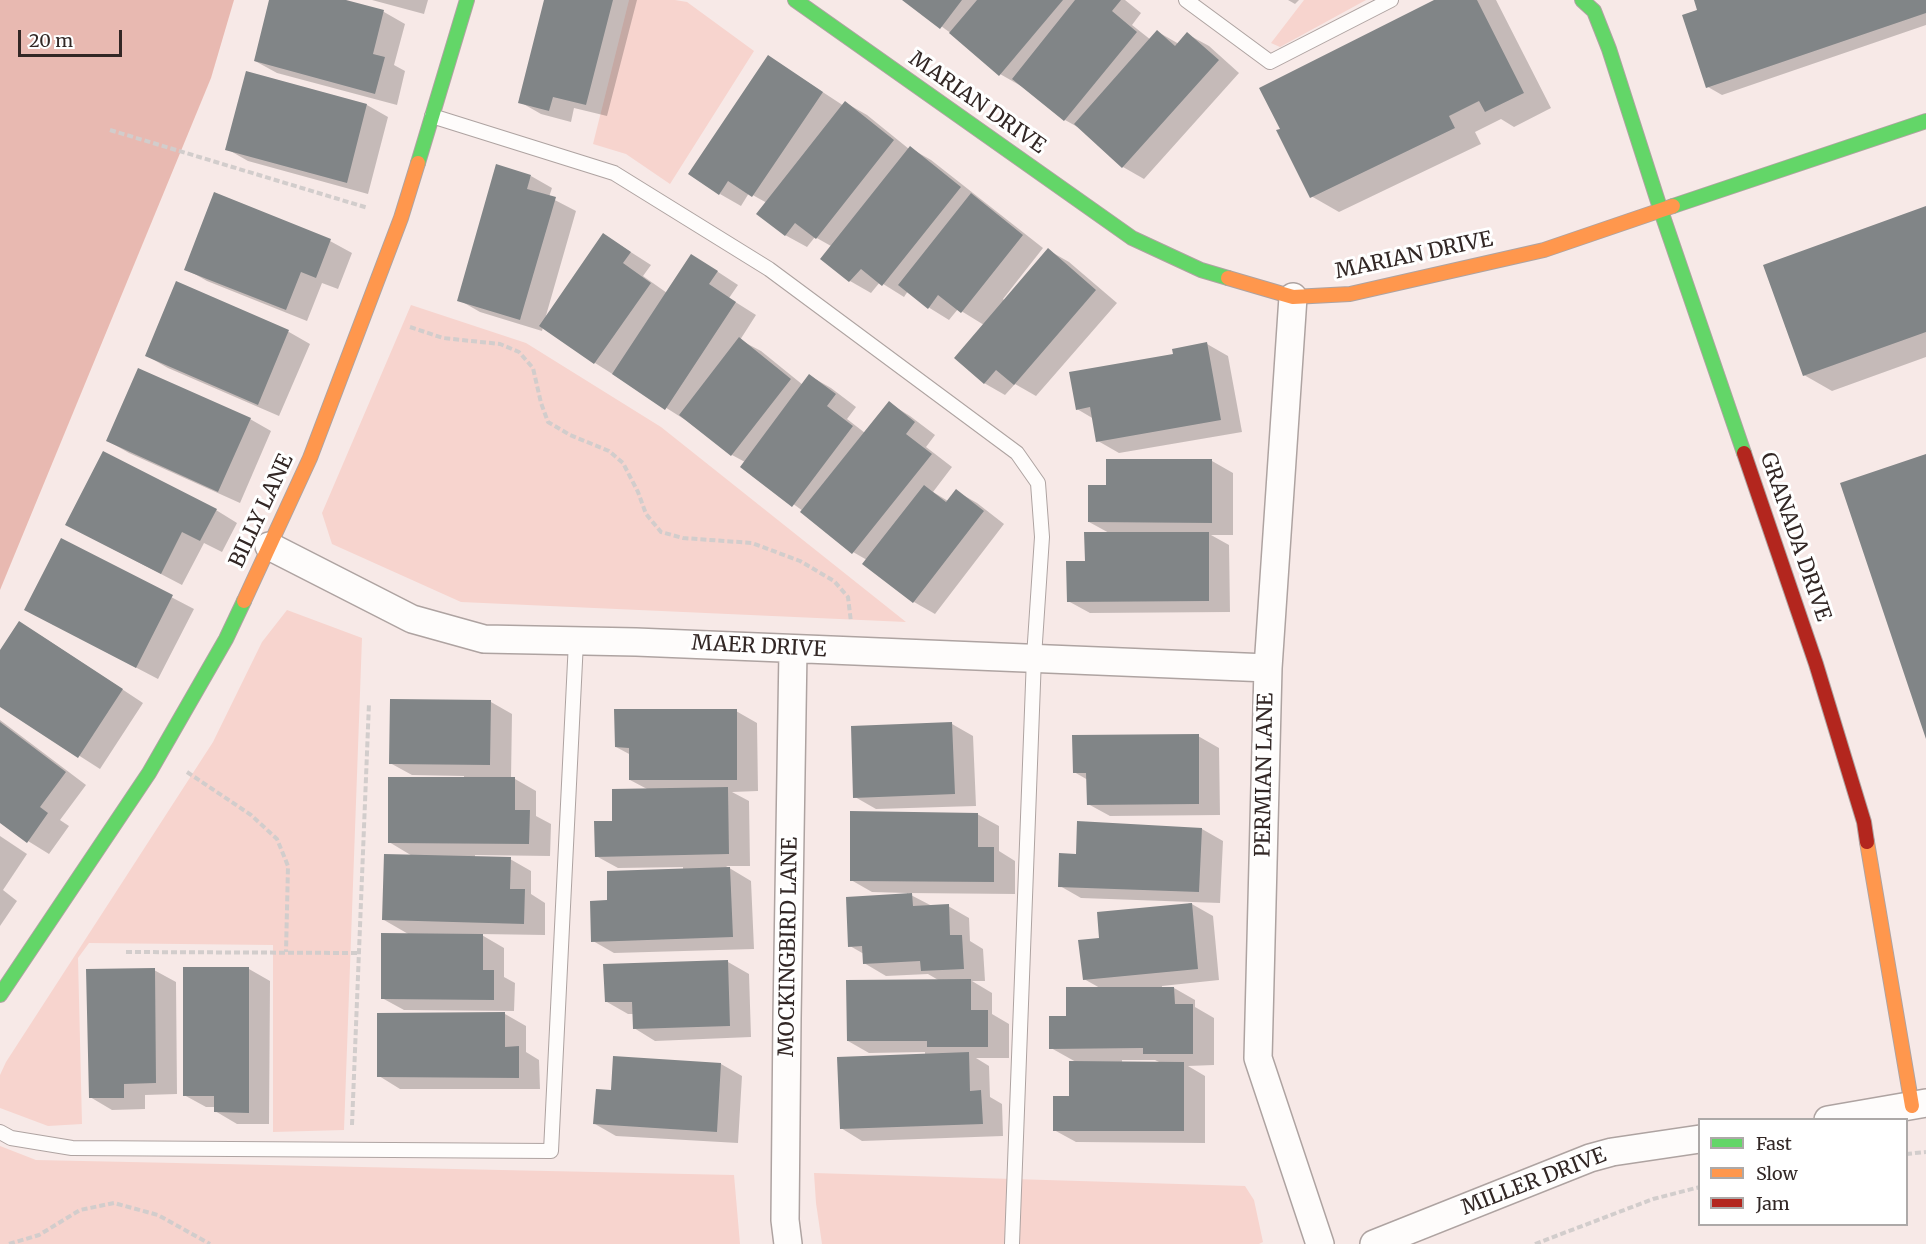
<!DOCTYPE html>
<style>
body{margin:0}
#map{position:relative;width:1926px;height:1244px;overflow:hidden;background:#f7e9e7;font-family:Merriweather,serif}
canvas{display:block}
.legend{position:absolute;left:1698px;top:1118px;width:210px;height:108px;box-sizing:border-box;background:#fff;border:2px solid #ada9a8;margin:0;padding:8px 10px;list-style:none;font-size:18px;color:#322725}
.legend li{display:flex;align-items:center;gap:12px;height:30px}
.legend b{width:30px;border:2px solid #ada9a8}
.scale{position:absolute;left:18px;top:30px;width:104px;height:27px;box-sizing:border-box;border:3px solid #322725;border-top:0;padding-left:8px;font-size:18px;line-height:21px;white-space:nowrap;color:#322725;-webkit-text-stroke:4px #fff;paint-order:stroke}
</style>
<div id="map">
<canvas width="1926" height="1244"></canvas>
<ul class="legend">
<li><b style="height:8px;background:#63d668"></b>Fast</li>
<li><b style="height:8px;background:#ff974d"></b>Slow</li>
<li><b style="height:8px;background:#b3261e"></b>Jam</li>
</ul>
<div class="scale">20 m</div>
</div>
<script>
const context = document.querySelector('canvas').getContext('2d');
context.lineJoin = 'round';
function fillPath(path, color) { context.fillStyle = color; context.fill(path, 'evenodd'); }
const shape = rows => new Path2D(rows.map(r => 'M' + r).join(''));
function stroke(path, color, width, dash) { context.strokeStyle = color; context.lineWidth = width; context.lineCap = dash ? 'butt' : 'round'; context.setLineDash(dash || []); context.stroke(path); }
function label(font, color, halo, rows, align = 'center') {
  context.font = font + ' Merriweather,serif'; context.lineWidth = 6; context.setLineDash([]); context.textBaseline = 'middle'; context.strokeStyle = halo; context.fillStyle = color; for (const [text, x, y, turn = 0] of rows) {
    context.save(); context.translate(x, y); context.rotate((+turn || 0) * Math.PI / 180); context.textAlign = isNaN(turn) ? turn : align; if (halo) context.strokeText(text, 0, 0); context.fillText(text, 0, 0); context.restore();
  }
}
fillPath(shape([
 [629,0,675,0,687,2,754,51,670,184,626,154,593,144],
 [1304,0,1366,0,1280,47,1271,43],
 [411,305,526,343,661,427,906,622,461,602,332,544,322,513],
 [287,610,362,638,344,1130,273,1132,273,945,89,943,78,958,82,1124,48,1126,0,1108,0,1075,6,1062,213,742,262,642],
 [0,1146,36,1160,734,1175,740,1244,0,1244],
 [814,1173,1245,1186,1254,1200,1263,1242,1259,1244,822,1244,816,1203]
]), '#f7d4ce');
fillPath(shape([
 [0,0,234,0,211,78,0,590]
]), '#e8b9b1');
fillPath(shape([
 [271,0,340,0,384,12,405,24,394,65,405,71,397,105,277,73,255,61],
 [372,0,428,0,424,14],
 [546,0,637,0,607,116,574,108,571,122,541,114,520,102],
 [905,0,1125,0,1141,13,1132,25,1151,40,1158,32,1179,44,1187,34,1209,46,1239,73,1144,179,1123,167,1083,130,1065,120,1022,85,1021,86,1000,74,952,34],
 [1288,0,1299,0,1295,4],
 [1438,0,1496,0,1551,108,1514,127,1501,119,1475,132,1481,144,1339,212,1311,196],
 [1696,0,1926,0,1926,25,1722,95,1708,87,1699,10],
 [769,57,844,106,846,103,867,115,909,149,910,148,931,160,1043,248,1003,299,1005,301,1048,250,1069,262,1117,303,1036,396,1015,384,1005,395,984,383,984,325,958,309,949,320,928,307,908,291,904,297,880,282,871,293,850,281,822,259,831,246,815,237,807,247,785,235,767,203,749,193,741,206,720,194],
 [247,73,367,105,388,117,368,194,248,161,227,149],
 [531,176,552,188,549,197,576,211,545,319,604,235,651,265,643,276,667,293,712,268,738,285,729,298,756,315,740,340,761,351,803,385,810,376,831,388,856,407,847,419,865,433,889,403,910,416,935,435,926,447,952,467,933,492,948,501,956,491,977,503,1004,524,935,614,914,602,867,560,853,552,803,511,742,467,745,462,732,455,687,421,595,363,543,327,542,331,480,312,459,300],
 [215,194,330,241,352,253,338,289,322,283,307,321,207,281,186,269],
 [1926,208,1926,357,1832,391,1804,375],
 [177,283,289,332,310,344,279,416,168,368,147,356],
 [1207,344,1228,356,1242,432,1119,453,1098,441,1094,419,1077,409],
 [250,419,271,431,240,503,129,453,108,441],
 [1212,461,1233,473,1233,535,1211,535,1229,545,1230,612,1090,613,1068,601,1086,563,1111,534,1089,522,1108,487],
 [216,510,237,523,222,552,204,543,182,585,67,525],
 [62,540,194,609,158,679,26,610],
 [40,635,143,703,100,769,0,705,0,653],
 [491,702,512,714,511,779,515,779,536,791,536,816,551,824,550,856,475,855,475,858,510,859,531,871,531,894,545,903,545,935,480,934,504,948,504,977,515,983,514,1011,404,1010,382,998,410,935,384,920,414,857,389,842,464,779,464,776,412,775,390,763],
 [736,711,757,723,758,791,732,792,749,801,750,866,726,866,751,881,754,949,614,953,593,941,609,901,683,870,683,867,618,868,596,856,614,823,649,790,630,780,631,755,616,747],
 [0,720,86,785,60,820,69,826,49,854,28,841,0,821],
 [952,724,973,736,976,806,876,809,855,797],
 [1198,736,1219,748,1220,815,1110,816,1088,804,1088,780,1074,772],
 [977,814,999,826,999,851,1015,861,1015,894,907,893,932,906,948,906,969,918,970,941,983,949,985,981,972,981,992,993,992,1014,1009,1024,1009,1058,976,1058,989,1066,990,1097,1002,1104,1003,1136,862,1141,841,1128,925,1055,925,1052,869,1053,848,1041,940,981,928,974,886,976,864,963,864,954,850,946,907,895,907,893,872,892,851,880],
 [1202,829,1223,841,1220,903,1081,898,1060,886,1077,855],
 [0,836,27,854,3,890,17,901,0,926],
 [1190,903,1213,916,1219,980,1162,986,1162,988,1174,988,1195,1000,1195,1007,1214,1018,1214,1065,1188,1066,1205,1076,1205,1143,1076,1142,1054,1130,1070,1097,1076,1062,1051,1048,1067,1017,1100,988,1084,979,1101,939],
 [1122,1060,1155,1060,1161,1063,1122,1063],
 [728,962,749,974,751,1037,655,1041,634,1028,634,1014,628,1014,607,1002],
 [249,969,270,981,269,1124,237,1124,215,1111,215,1107,206,1107,184,1095],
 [154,970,176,982,177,1094,145,1095,145,1109,112,1110,90,1097],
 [505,1014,526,1026,526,1052,539,1060,540,1089,400,1089,379,1076],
 [721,1064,742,1076,738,1143,616,1136,595,1124]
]), '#0003');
fillPath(shape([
 [269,0,346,0,384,10,373,54,385,57,375,94,254,61],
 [544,0,613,0,586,105,553,97,549,111,518,103],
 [902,0,962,0,940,29],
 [977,0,1063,0,999,76,949,33],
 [1075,0,1121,0,1112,11,1137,32,1064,121,1012,79],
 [1434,0,1477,0,1524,93,1485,112,1479,101,1449,116,1455,128,1310,198,1276,130,1280,129,1259,88],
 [1694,0,1926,0,1926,13,1706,88,1682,15,1697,10],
 [1157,30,1175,46,1187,32,1219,60,1122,168,1074,124],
 [768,55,823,92,752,197,728,181,719,195,688,174],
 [246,71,367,104,347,183,225,150],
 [845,101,894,140,816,239,795,223,785,236,756,214],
 [910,146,961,187,882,286,861,269,849,282,820,259],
 [496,164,531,175,527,189,556,197,520,320,457,301],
 [214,192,331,239,316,278,301,272,286,310,184,270],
 [971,193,1023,235,961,313,938,295,928,309,898,285],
 [1926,206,1926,332,1803,376,1763,265],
 [603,233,631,252,623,263,651,283,594,364,539,326],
 [1048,248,1096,290,1014,385,996,370,984,384,954,358],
 [691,254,718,271,709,284,736,302,665,410,612,374],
 [176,281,289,330,258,405,145,356],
 [739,337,791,379,731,456,679,415],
 [1207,342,1221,420,1096,442,1090,407,1076,410,1069,372,1173,354,1172,349],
 [138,368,251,418,218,492,106,441],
 [809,374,836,394,827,406,853,426,792,507,740,467],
 [889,401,915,422,906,434,932,454,852,554,800,512],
 [103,451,217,509,200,541,182,532,161,574,65,525],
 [1926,454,1926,739,1840,483],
 [1106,459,1212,459,1212,523,1088,522,1088,485,1106,485],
 [924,485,946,502,956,489,984,511,913,603,862,564],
 [1084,532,1209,532,1209,601,1067,602,1066,561,1085,561],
 [61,538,173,595,136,668,24,610],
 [19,621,123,689,78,758,0,707,0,650],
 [390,699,491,700,490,765,389,764],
 [614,709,737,709,737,780,629,780,629,748,615,747],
 [0,722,66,772,40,807,48,813,27,843,0,823],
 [952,722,955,794,853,798,851,726],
 [1199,734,1199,804,1087,805,1086,773,1073,773,1072,735],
 [388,777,515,777,515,810,530,810,529,844,388,843],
 [728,787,729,854,595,857,594,821,612,821,612,789],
 [850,811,978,813,978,847,994,847,994,882,850,881],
 [1077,821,1202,828,1199,892,1058,887,1059,853,1076,854],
 [384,854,511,857,510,889,525,889,524,924,382,920],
 [730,867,733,937,591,942,590,901,607,900,607,871],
 [912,893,913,906,949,904,950,935,962,935,964,969,921,971,920,961,863,964,862,946,848,947,846,897],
 [1192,903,1198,969,1083,980,1078,940,1099,938,1097,912],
 [381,933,483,934,483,970,494,970,494,1000,381,999],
 [728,960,730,1026,633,1029,632,1002,605,1002,603,964],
 [183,967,249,967,249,1113,214,1112,214,1096,183,1096],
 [155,968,156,1083,124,1084,124,1098,89,1098,86,969],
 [971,979,971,1010,988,1010,988,1047,927,1047,927,1041,847,1041,846,980],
 [1066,987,1174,987,1175,1004,1193,1004,1193,1054,1143,1054,1143,1048,1049,1049,1049,1016,1066,1016],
 [505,1012,505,1047,519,1046,519,1078,377,1077,377,1013],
 [969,1052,970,1091,981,1090,983,1124,840,1129,837,1057],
 [613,1056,721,1063,717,1132,593,1124,596,1089,611,1090],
 [1069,1061,1184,1062,1184,1131,1053,1131,1053,1096,1069,1096]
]), '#818587');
const lane = shape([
 [1186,0,1270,62,1391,0],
 [432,116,614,173,769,269,1017,453,1038,483,1042,537,1034,657,1012,1244],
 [0,1132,11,1138,72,1148,551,1151,576,641]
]);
const street = shape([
 [1293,297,1268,668,1258,1058,1320,1244],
 [269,546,412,619,484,639,636,642,1268,668],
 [1828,1120,1926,1103],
 [788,1244,785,1220,787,1018,793,650],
 [1374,1244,1590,1158,1612,1152,1700,1139]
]);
const fast = shape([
 [795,0,1132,238,1201,270,1228,278],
 [1582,0,1594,11,1609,49,1661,211,1744,453],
 [418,163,467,0],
 [1673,206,1926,121],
 [0,995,149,773,226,639,244,601]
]);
const slow = shape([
 [1228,278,1293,297,1350,294,1544,250,1673,206],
 [244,601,310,458,401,218,418,163],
 [1867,842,1912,1106]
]);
const jam = shape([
 [1744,453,1816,664,1864,822,1867,842]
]);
stroke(lane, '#aea3a1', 16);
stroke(street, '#aea3a1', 30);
stroke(fast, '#aea3a1', 16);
stroke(slow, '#aea3a1', 16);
stroke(jam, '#aea3a1', 16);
stroke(shape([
 [110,130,368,208],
 [410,327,443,338,500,344,519,352,533,368,541,403,548,422,570,435,609,451,623,463,638,492,646,514,661,532,683,538,752,543,800,561,834,581,848,597,851,622],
 [187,772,251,815,277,839,288,866,286,952],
 [126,952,359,953],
 [352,1125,369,703],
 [1906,1154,1926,1152],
 [9,1244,39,1235,80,1210,114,1203,158,1215,210,1244],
 [1535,1244,1653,1199,1700,1187]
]), '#d2cdcc', 4, [6, 3]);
stroke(lane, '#fefcfb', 14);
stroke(street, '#fefcfb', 27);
stroke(fast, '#63d668', 14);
stroke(slow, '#ff974d', 14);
stroke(jam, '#b3261e', 14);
label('21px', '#322725', '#fff', [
 ["MARIAN DRIVE",977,103,35],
 ["MARIAN DRIVE",1414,256,-12],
 ["BILLY LANE",262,511,-65],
 ["GRANADA DRIVE",1795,537,71],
 ["MAER DRIVE",759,647,3],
 ["PERMIAN LANE",1265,775,-89],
 ["MOCKINGBIRD LANE",789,947,-89],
 ["MILLER DRIVE",1534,1182,-21]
]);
</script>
